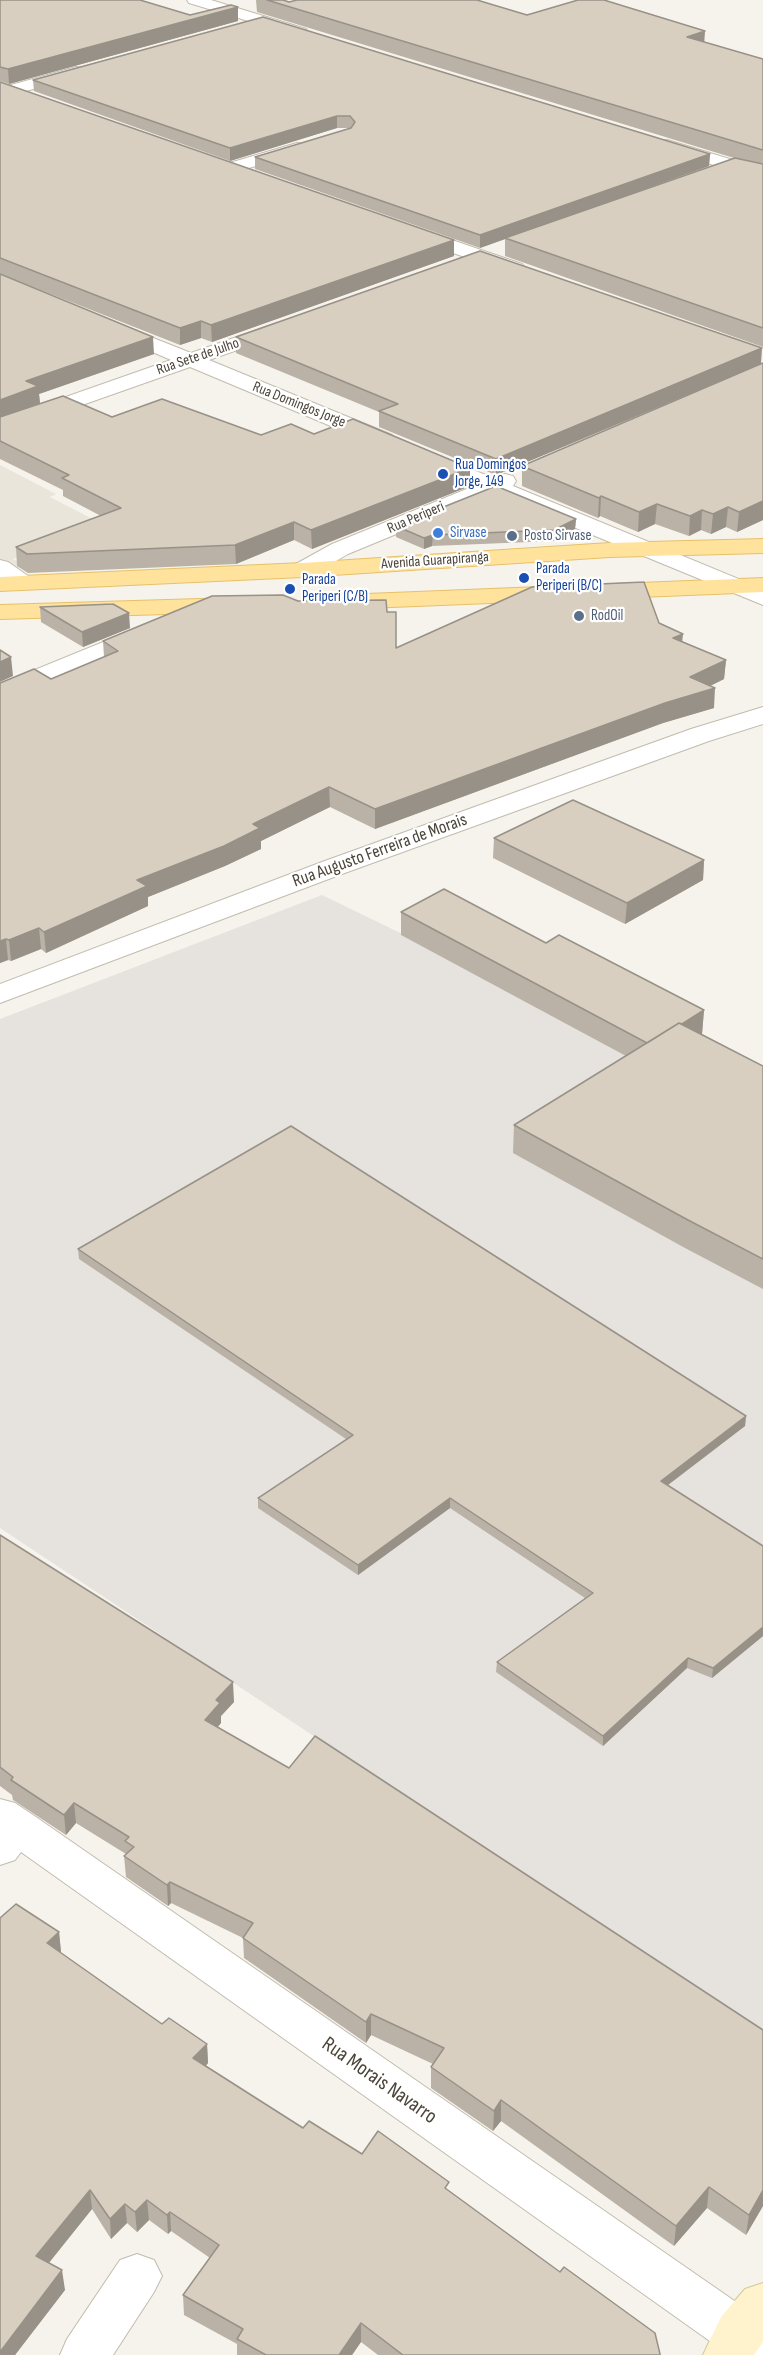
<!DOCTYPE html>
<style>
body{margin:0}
canvas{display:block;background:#f6f3ec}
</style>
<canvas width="763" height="2355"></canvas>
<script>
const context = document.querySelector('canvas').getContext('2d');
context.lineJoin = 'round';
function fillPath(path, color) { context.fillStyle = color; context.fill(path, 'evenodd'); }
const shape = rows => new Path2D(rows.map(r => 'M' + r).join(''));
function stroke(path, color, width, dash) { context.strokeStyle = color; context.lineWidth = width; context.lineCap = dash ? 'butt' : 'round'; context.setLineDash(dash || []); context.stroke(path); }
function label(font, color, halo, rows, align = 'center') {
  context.font = font + ' "Sofia Sans Condensed",sans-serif'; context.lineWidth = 4.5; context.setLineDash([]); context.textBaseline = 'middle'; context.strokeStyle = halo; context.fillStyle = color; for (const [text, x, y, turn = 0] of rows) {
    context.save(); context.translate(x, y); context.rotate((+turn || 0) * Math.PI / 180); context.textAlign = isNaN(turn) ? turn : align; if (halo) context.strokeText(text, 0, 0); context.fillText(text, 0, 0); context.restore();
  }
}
fillPath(shape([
 [0,465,56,494,50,497,106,526,13,559,28,567,0,569]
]), '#eae5da');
fillPath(shape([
 [322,895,763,1109,763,2034,0,1528,0,1019]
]), '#e6e2dd');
const street = shape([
 [187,0,211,0,306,29,308,32,306,35,294,35,189,3,187,0],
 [76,67,82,68,84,72,82,76,0,98,0,88,76,67],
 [667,140,763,169,763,180,661,149,658,145,661,141,667,140],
 [297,143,303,144,306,148,303,152,232,173,226,172,223,168,226,164,297,143],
 [411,226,522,264,525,268,522,272,515,274,508,272,404,236,401,232,404,228,411,226],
 [113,322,191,353,271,325,278,323,285,325,288,329,285,333,209,360,392,435,395,440,392,445,384,447,376,445,190,367,0,434,0,420,171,360,106,332,103,328,106,324,113,322],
 [429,452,493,478,505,474,513,476,516,481,513,486,763,589,763,605,493,494,348,554,312,575,303,577,294,575,291,570,294,565,332,544,474,486,421,464,418,459,421,454,429,452],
 [0,560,8,562,31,578,34,583,31,588,22,590,13,588,0,578,0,560],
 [145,625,154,627,157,632,154,637,0,701,0,684,145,625],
 [763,707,763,724,709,741,342,874,0,1003,0,984,322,862,691,729,763,707],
 [0,1799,15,1803,33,1815,749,2311,763,2313,763,2355,737,2355,721,2349,21,1852,15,1860,0,1865,0,1799],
 [137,2254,154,2260,162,2276,154,2292,113,2355,60,2355,67,2339,120,2260,137,2254]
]);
const secondary = shape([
 [763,2283,763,2342,754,2355,703,2355,721,2317,745,2289,763,2283]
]);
const primary = shape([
 [763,539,763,553,610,557,303,577,0,591,0,577,303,563,610,543,763,539],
 [763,578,763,592,342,609,333,607,330,602,333,597,342,595,763,578],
 [234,598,243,600,246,605,243,610,234,612,0,619,0,605,234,598]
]);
stroke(street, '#c2bbae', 2);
stroke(secondary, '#d6c79b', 2);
stroke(primary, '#e6c16a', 2);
fillPath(street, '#fff');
fillPath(secondary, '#fff3cd');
fillPath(primary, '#ffe39c');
fillPath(shape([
 [0,0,190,15,238,21,9,84,0,81],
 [256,0,283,0,289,2,527,15,704,42,763,59,763,347,505,256,505,239,480,248,255,169,255,157,350,128,337,128,230,161,34,91,33,80,710,154,709,166,552,222,734,158,257,12],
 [0,82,454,256,212,342,201,338,180,345,0,274],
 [0,274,154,354,39,394,40,403,112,417,261,435,314,434,470,486,312,549,294,540,236,564,28,573,17,566,16,547,101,516,63,496,63,490,0,459],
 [236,337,761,364,496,475,379,427,379,412,236,353],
 [763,363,763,520,737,532,726,527,711,534,701,530,689,536,655,524,638,532,600,516,598,518,522,486,522,466],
 [576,519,575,529,554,541,432,546,424,549,396,537,396,526],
 [298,601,387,612,396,648,659,623,682,641,726,660,724,679,710,686,714,708,663,723,375,829,330,807,261,841,261,849,225,866,148,897,148,906,46,953,41,949,11,961,8,960,0,963,51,679,104,657,103,641],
 [40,607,130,628,83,647,41,622],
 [494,838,704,860,703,880,625,924,493,858],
 [401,912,546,943,704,1010,702,1034,763,1066,763,1289,685,1248,513,1153,514,1125,626,1056,401,935],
 [78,1249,746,1416,745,1426,668,1485,763,1546,763,1636,712,1678,687,1668,603,1746,496,1672,497,1662,585,1598,450,1508,358,1575,258,1508,258,1498,346,1439,79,1259],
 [0,1535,234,1702,221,1716,221,1723,218,1727,289,1768,763,2030,763,2206,746,2235,707,2208,674,2246,501,2121,493,2131,431,2088,431,2067,433,2064,371,2035,366,2043,244,1958,243,1938,171,1903,168,1906,126,1877,124,1856,126,1854,76,1823,66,1835,13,1800,12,1795,0,1786],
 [59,1932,61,1952,60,1953,162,2024,207,2044,208,2063,206,2066,303,2128,449,2191,660,2355,378,2355,361,2342,352,2355,237,2355,237,2344,184,2315,183,2295,210,2258,171,2231,168,2234,149,2220,137,2232,127,2223,111,2239,92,2209,49,2263,65,2290,15,2355,0,2355]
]), '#bab2a6');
fillPath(shape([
 [238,7,238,21,9,84,8,69],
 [705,31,704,47,687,37],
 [337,116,337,128,230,161,230,148],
 [710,154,709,166,480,248,480,235],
 [454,240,454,256,212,342,211,325],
 [201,321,201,338,180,345,180,328],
 [153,337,154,354,39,394,40,403,0,418,0,400,26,381],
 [762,348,761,364,496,475,496,459],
 [470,468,470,486,312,549,311,530],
 [601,496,600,516,598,518,599,498],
 [763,501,763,520,737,532,739,512],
 [657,504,655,524,638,532,639,512],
 [728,507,726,527,711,534,713,514],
 [702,510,701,530,689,536,690,516],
 [576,519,575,529,554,541,554,530],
 [294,522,294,540,236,564,235,545],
 [433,535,432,546,424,549,424,538],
 [129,613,130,628,83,647,82,632],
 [683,634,681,653,673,638],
 [11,657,13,676,0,682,0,662],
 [726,660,724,679,692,695,715,688,714,708,663,723,375,829,375,809,690,677],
 [329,787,330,807,261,841,261,849,225,866,148,897,148,906,46,953,44,932,137,880],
 [704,860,703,880,625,924,627,903],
 [39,928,41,949,11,961,9,940],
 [6,939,8,960,0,963,0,941],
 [704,1010,702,1034,648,1068,649,1044],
 [746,1416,745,1426,660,1491,661,1481],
 [450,1498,450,1508,358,1575,358,1565],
 [763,1627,763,1636,712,1678,713,1668],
 [688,1658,687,1668,603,1746,603,1736],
 [233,1682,234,1702,221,1716,221,1723,206,1740,205,1720,216,1700],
 [74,1803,76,1823,66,1835,64,1815],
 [170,1882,171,1903,168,1906,167,1885],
 [59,1932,61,1952,49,1963,47,1943],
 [371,2014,371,2035,366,2043,366,2022],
 [207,2044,208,2063,194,2077,193,2058],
 [501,2100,501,2121,493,2131,494,2111],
 [709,2187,707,2208,674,2246,676,2226],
 [90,2190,92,2209,39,2275,36,2256],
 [763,2190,763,2206,746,2235,749,2215],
 [147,2200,149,2220,137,2232,135,2212],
 [125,2204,127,2223,111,2239,110,2219],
 [170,2212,171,2231,168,2234,167,2215],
 [62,2270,65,2290,15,2355,0,2355,0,2352],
 [361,2323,361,2342,352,2355,339,2355]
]), '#979187');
const building = shape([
 [0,0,140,0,190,15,231,5,238,7,8,69,0,67,0,0],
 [267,0,283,0,289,2,297,0,477,0,527,15,578,0,604,0,705,31,687,37,763,59,763,150,267,0],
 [263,17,710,154,480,235,255,157,351,128,355,122,350,116,337,116,230,148,33,80,263,17],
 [0,82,454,240,211,325,201,321,180,328,0,258,0,82],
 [735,158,763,164,763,328,505,238,735,158],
 [480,251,762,348,496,459,379,411,398,404,236,337,480,251],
 [0,274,153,337,26,381,38,386,0,400,0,274],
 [763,363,763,501,739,512,728,507,713,514,702,510,690,516,657,504,639,512,601,496,599,498,522,466,763,363],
 [63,396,112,417,162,399,261,435,291,424,314,434,353,419,470,468,311,530,294,522,235,545,27,554,16,547,121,508,62,478,69,475,0,441,0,417,63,396],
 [496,486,576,519,554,530,433,535,424,538,396,526,496,486],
 [644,582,659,623,683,634,673,638,726,660,690,677,715,688,665,703,375,809,329,787,253,824,260,828,224,846,137,880,147,886,44,932,39,928,9,940,6,939,0,941,0,683,34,669,51,679,118,651,103,641,212,596,283,595,298,601,386,600,387,612,396,612,396,648,532,587,644,582],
 [113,604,129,613,82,632,40,607,113,604],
 [0,650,11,657,0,662,0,650],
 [573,800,704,860,627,903,494,838,573,800],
 [444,889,546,943,559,935,704,1010,682,1024,679,1023,647,1043,401,912,444,889],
 [679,1023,763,1066,763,1259,688,1220,514,1125,679,1023],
 [291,1126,746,1416,661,1481,763,1546,763,1627,713,1668,688,1658,603,1736,497,1662,593,1593,450,1498,358,1565,258,1498,353,1435,78,1249,291,1126],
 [0,1535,233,1682,216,1700,220,1703,205,1720,289,1768,315,1736,763,2030,763,2190,749,2215,709,2187,676,2226,501,2100,494,2111,431,2067,444,2048,371,2014,366,2022,243,1938,253,1923,170,1882,167,1885,124,1856,134,1847,125,1841,129,1837,74,1803,64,1815,11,1780,13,1777,0,1767,0,1535],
 [16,1904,59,1932,47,1943,162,2024,169,2018,207,2044,193,2058,303,2128,309,2121,362,2154,378,2131,449,2182,445,2188,560,2272,564,2267,655,2333,660,2354,660,2355,403,2355,361,2323,339,2355,266,2355,237,2339,243,2329,183,2295,219,2245,170,2212,167,2215,147,2200,135,2212,125,2204,110,2219,90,2190,36,2256,62,2270,0,2352,0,1918,16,1904]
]);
fillPath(building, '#d8cfc1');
stroke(building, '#979187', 1.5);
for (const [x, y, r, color] of [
 [443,474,6,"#1a4fb4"],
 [438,533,6,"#3f7fe0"],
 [512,536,6,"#5c6f8a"],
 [524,578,6,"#1a4fb4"],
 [290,589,6,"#1a4fb4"],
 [579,616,6,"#5c6f8a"]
]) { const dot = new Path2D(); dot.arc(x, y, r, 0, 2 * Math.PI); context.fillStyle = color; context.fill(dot); stroke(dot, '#fff', 2); }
label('15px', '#4b4439', '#fff', [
 ["Rua Sete de Julho",198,357,-19],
 ["Rua Domingos Jorge",299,405,22],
 ["Rua Periperi",416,518,-23],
 ["Avenida Guarapiranga",435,561,-4]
]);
label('15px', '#164399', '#fff', [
 ["Rua Domingos",455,465],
 ["Jorge, 149",455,482],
 ["Parada",536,569],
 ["Periperi (B/C)",536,586],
 ["Parada",302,580],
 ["Periperi (C/B)",302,597]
], 'left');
label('15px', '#366cbe', '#fff', [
 ["Sirvase",450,533]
], 'left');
label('15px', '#4e5e75', '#fff', [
 ["Posto Sirvase",524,536],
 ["RodOil",591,616]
], 'left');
label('18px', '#4b4439', '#fff', [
 ["Rua Augusto Ferreira de Morais",380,851,-20]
]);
label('21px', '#4b4439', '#fff', [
 ["Rua Morais Navarro",379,2081,35]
]);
</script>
